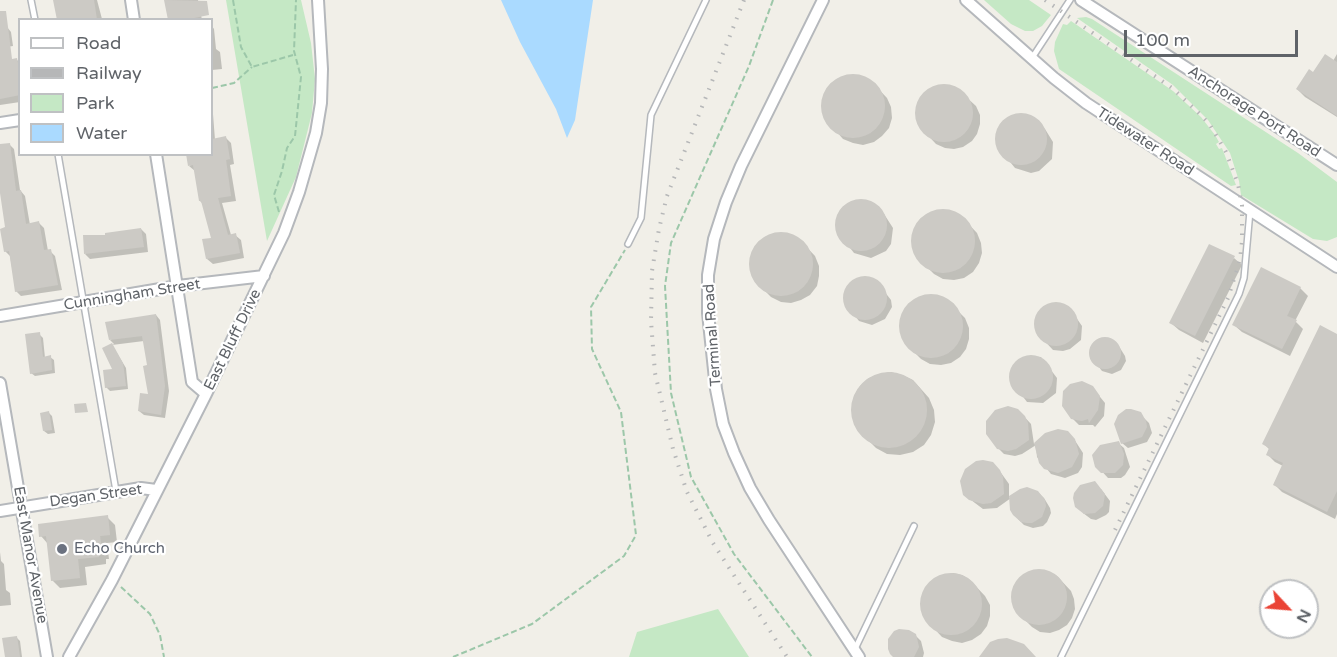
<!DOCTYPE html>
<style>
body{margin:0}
#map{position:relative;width:1337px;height:657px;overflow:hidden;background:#f1efe8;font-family:"Varela Round",sans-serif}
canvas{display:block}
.legend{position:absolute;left:18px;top:18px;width:195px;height:138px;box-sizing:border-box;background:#fff;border:2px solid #bfc1c3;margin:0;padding:8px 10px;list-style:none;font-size:18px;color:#5f6368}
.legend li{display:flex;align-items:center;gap:12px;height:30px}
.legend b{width:30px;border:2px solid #bfc1c3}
.north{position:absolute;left:1259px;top:579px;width:60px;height:60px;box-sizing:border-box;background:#fff;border:2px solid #bfc1c3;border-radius:50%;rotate:116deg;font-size:16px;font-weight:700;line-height:24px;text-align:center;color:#5f6368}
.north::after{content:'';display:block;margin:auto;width:21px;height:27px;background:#ea4335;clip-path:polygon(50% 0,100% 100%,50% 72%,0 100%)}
.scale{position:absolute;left:1124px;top:30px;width:174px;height:27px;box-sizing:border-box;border:3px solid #5f6368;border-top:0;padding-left:8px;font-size:18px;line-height:21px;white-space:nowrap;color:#5f6368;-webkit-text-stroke:4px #fff;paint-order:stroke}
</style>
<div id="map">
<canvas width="1337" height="657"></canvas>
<ul class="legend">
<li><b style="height:8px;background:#fff"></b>Road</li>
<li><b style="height:8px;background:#b6b7b8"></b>Railway</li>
<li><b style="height:16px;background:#c5e8c5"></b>Park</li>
<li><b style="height:16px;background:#aadaff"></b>Water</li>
</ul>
<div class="north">N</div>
<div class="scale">100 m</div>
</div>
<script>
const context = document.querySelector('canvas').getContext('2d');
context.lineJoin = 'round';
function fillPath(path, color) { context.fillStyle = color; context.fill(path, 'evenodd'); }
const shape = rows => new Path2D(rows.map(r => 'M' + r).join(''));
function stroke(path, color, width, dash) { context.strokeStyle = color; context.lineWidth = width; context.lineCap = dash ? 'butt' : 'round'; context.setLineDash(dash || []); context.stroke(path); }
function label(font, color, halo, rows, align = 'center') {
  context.font = font + ' "Varela Round",sans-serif'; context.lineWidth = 4.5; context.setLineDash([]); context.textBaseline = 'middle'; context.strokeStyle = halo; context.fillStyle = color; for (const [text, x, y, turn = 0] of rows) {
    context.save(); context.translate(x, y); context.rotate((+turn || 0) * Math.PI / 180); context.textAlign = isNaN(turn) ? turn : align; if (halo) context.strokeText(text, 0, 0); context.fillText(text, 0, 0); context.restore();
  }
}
fillPath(shape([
 [226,0,301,0,311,43,315,79,312,113,296,177,267,241],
 [984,0,1029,0,1051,15,1042,26,1033,31,1025,31,1011,24],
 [1086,17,1092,19,1298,153,1337,182,1337,237,1327,241,1313,239,1241,195,1239,181,1230,153,1208,120,1173,85,1077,18],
 [1071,21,1173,91,1201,117,1215,135,1219,142,1216,144,1219,149,1222,148,1236,185,1231,186,1059,69,1054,51,1055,42,1063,24,1067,25],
 [718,609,749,657,629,657,637,632]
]), '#c5e8c5');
fillPath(shape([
 [501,0,593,0,575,120,567,138,556,109,520,42]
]), '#aadaff');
fillPath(shape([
 [55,0,97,0,102,19,54,20,58,18],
 [166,0,198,0,202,20,169,20],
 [212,26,214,29,216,49,220,52,222,69,212,70],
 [7,27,11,32,13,46,0,48,0,28],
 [1337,54,1337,117,1305,97,1297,89,1313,74,1333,61],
 [17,60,20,63,20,102,0,105,0,63],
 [854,75,864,77,872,82,887,98,891,107,892,118,889,128,882,136,874,142,863,145,853,143,843,139,828,122,824,114,825,95,829,87,836,80],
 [936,86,954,86,976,106,980,115,980,124,977,134,972,141,963,147,954,149,945,148,936,144,921,128,916,111,922,95],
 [212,112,213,114,215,140,226,138,231,143,234,164,230,165,236,201,222,203,231,235,235,235,241,240,244,258,213,264,207,259,213,239,203,204,200,201,195,171,189,166,212,154],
 [1014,116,1030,116,1036,120,1045,129,1053,142,1052,159,1039,171,1031,173,1015,168,997,146,998,131,1002,124],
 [9,144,14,149,20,190,25,196,30,225,39,223,44,228,48,251,50,251,55,256,62,290,21,296,16,291,10,256,5,251,7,229,0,168,0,145],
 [862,200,876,205,884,214,893,228,891,244,886,251,871,258,854,253,837,231,836,224,841,209,854,201],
 [945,211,954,213,962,217,977,233,981,243,982,253,979,263,973,272,964,278,954,280,943,279,934,274,918,258,913,240,919,222,926,216],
 [141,229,146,234,148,252,90,259,85,254,107,236],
 [782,234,800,240,815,256,819,266,819,276,817,286,810,295,801,300,791,303,781,302,771,297,755,281,750,263,757,245,773,235],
 [1234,258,1242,265,1203,343,1179,330,1171,323],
 [866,277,877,282,891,300,892,307,885,319,872,325,859,321,845,303,845,291,853,281],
 [1300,288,1308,296,1295,321,1303,329,1290,356,1242,332,1234,325],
 [932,296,950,303,965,318,969,328,969,339,966,349,960,357,951,363,941,365,930,364,921,359,905,343,900,325,902,316,914,301],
 [1057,303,1063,305,1073,313,1082,326,1081,340,1070,349,1063,351,1053,350,1039,335,1036,329,1036,317,1044,307],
 [156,315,160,320,169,391,165,418,144,415,139,411,150,395,149,366,144,341,112,345,126,368,128,389,110,391,106,387,114,370,104,349,114,344,110,340],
 [39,334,43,338,45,358,50,357,54,360,55,373,35,376,31,373],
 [1337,335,1337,514,1335,519,1282,492,1274,484,1283,466,1275,462,1268,455,1270,450,1264,444],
 [1101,339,1110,339,1120,348,1125,356,1126,361,1121,370,1112,374,1102,371,1091,357,1091,348],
 [1030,356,1041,357,1057,378,1056,393,1043,403,1027,402,1011,381,1013,368,1023,358],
 [891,372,902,375,913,380,929,398,934,410,935,422,931,435,924,445,913,452,900,455,887,454,876,448,858,430,853,420,852,408,854,396,860,386,869,378,879,374],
 [1092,387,1105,403,1104,416,1095,427,1093,425,1079,425,1072,418],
 [1018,410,1031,424,1034,444,1074,439,1083,453,1082,467,1078,473,1065,478,1051,474,1037,457,1036,445,1022,454,1015,456,1004,454,998,448],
 [49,413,52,416,55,433,48,434,44,431],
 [1140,414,1149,423,1152,433,1147,442,1128,448,1122,443],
 [1118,443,1124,448,1130,467,1125,475,1121,478,1108,478,1097,466],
 [999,470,1009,484,1009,498,1038,492,1044,498,1050,508,1051,513,1047,522,1043,526,1033,528,1024,525,1018,519,1011,498,997,508,983,509,971,500],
 [1101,489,1110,501,1109,512,1106,515,1096,520,1091,519,1083,513],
 [107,517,115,525,117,542,107,543,109,559,106,559,106,564,85,567,87,585,60,588,52,580,48,544,41,536],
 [0,552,1,561,4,564,6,590,10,593,11,605,0,606],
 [1032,571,1049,572,1057,576,1071,591,1074,599,1075,609,1072,618,1067,625,1059,630,1050,633,1040,632,1032,627,1017,612,1013,604,1012,596,1018,580],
 [953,573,962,575,970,580,985,596,990,605,990,616,987,626,981,634,972,640,962,643,952,641,942,637,926,620,922,612,923,593,935,578],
 [915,635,921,641,924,653,923,657,895,657],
 [17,638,20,641,22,657,6,657]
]), '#0003');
fillPath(shape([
 [53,0,94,0,97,20,57,20],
 [164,0,207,1,209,15,184,20,168,20],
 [0,11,6,11,12,59,17,58,20,74,20,95,0,99],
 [1325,54,1337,62,1337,116,1296,89,1309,69,1313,72],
 '821 106a32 32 0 1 1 64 0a32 32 0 1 1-64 0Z',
 '915 113a29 29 0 1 1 58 0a29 29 0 1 1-58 0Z',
 '995 139a26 26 0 1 1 52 0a26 26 0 1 1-52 0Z',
 [226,136,230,159,226,160,231,196,218,198,228,235,236,233,240,253,206,259,202,239,211,238,201,201,199,201,193,165,188,166,186,154,212,154,212,139],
 [10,143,16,191,21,190,26,224,39,221,44,250,51,249,58,285,15,292,9,251,4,252,0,229,5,227,0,193,0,144],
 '835 225a26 26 0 1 1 52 0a26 26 0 1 1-52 0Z',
 '911 241a32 32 0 1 1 64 0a32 32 0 1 1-64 0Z',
 [141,228,144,247,84,254,83,235,105,235,105,233],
 '749 264a32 32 0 1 1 64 0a32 32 0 1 1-64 0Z',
 [1209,244,1235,256,1195,336,1169,323],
 [1261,267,1301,287,1287,316,1297,320,1282,349,1232,325],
 '843 298a22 22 0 1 1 44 0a22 22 0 1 1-44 0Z',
 '899 326a32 32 0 1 1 64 0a32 32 0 1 1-64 0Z',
 '1034 324a22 22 0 1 1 44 0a22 22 0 1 1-44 0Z',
 [156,314,165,386,161,415,138,411,140,393,148,394,143,366,147,365,142,336,109,340,105,322],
 [1320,325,1337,334,1337,491,1327,512,1273,485,1283,463,1266,455,1269,448,1262,444],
 [40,332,43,357,51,355,52,370,30,374,25,334],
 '1089 353a16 16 0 1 1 32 0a16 16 0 1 1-32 0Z',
 [112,343,123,363,126,386,105,388,103,370,112,369,102,348],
 '1009 377a22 22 0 1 1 44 0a22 22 0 1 1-44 0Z',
 '851 410a38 38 0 1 1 76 0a38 38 0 1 1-76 0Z',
 [1082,381,1093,386,1100,396,1098,410,1089,423,1088,419,1082,421,1071,419,1062,406,1063,391,1070,384],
 [86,403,88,412,75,413,74,404],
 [1008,406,1018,409,1025,416,1028,423,1029,440,1016,449,1008,451,997,449,986,434,986,421,995,410],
 [1126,409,1131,409,1141,412,1146,421,1147,427,1142,437,1121,444,1114,424,1118,415],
 [49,411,52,430,43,431,40,413],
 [1058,429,1068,431,1075,439,1079,454,1072,467,1058,473,1044,469,1039,463,1034,443,1045,433],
 [1119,441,1124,454,1123,465,1115,473,1101,473,1095,467,1092,455,1100,445],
 [983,460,993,462,1000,470,1003,477,1004,494,991,503,983,504,969,500,963,495,960,481,965,469,976,461],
 [1095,481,1105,494,1103,506,1095,513,1084,514,1075,507,1073,498,1074,493,1080,485],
 [1027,487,1038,491,1045,500,1046,506,1042,517,1032,523,1027,523,1021,522,1013,515,1010,510,1009,496,1020,489],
 [108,515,110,535,100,536,102,551,99,552,99,557,78,559,80,578,51,581,46,536,39,537,38,524],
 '1011 597a28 28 0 1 1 56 0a28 28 0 1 1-56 0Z',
 '920 604a31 31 0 1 1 62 0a31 31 0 1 1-62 0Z',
 [899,629,909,630,916,634,919,647,914,657,893,657,890,654,888,649,888,639,894,631],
 [17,636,20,657,5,657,2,638],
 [1007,638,1024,644,1036,657,979,657,990,642,998,639]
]), '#cccac5');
const lane = shape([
 [31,0,35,20],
 [1032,58,1070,0],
 [58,154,116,491],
 [628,244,641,218,651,115,706,0],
 [855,649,914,526],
 [1061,657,1239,294,1244,278,1250,211]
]);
const street = shape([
 [131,0,134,20],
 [823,0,741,166,726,202,714,239,708,275,708,313,716,389,723,424,734,453,750,488,769,520,859,657],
 [966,0,1054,78,1086,103,1337,267],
 [1081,0,1337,165],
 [0,123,20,120],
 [156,154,192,382,206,394],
 [0,316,178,286,264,276],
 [0,383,47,657],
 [0,511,141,488,156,490],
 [69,657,112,580,206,394,284,233,299,192,316,133,321,103,322,69,318,0]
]);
stroke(lane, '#b5b8bc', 8);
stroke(street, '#b5b8bc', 14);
stroke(shape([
 [233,0,241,47,252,67,293,55],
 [773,0,749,66,671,243,665,286,671,393,691,477,734,554,812,657],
 [212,88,234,83,252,67],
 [279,212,274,195,282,171,287,148,295,136,301,77,294,51,296,0],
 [121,587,150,614,160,635,164,657],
 [453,657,532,624,624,556,636,535,621,412,592,349,591,307,625,250]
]), '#9cc7a9', 2, [6, 3]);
stroke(lane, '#fff', 5);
stroke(street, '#fff', 10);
stroke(shape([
 [744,0,667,196,659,229,652,271,651,321,655,373,673,449,687,492,713,543,787,657],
 [1045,0,1172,88,1200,114,1210,125,1226,152,1238,184,1242,205,1242,241,1240,260,1228,298,1115,530]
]), '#b6b7b8', 4, [1.5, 8]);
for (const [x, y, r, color] of [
 [62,549,6,"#6b7280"]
]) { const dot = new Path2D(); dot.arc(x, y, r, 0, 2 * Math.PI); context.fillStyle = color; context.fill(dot); stroke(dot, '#fff', 2); }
label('15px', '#5f6368', '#fff', [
 ["Anchorage Port Road",1254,112,33],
 ["Tidewater Road",1145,142,33],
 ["Cunningham Street",132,295,-9],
 ["Terminal Road",713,335,-94],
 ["East Bluff Drive",233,340,-64],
 ["Degan Street",96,496,-8],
 ["East Manor Avenue",30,555,80]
]);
label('15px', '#5b616d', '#fff', [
 ["Echo Church",74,549]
], 'left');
</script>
